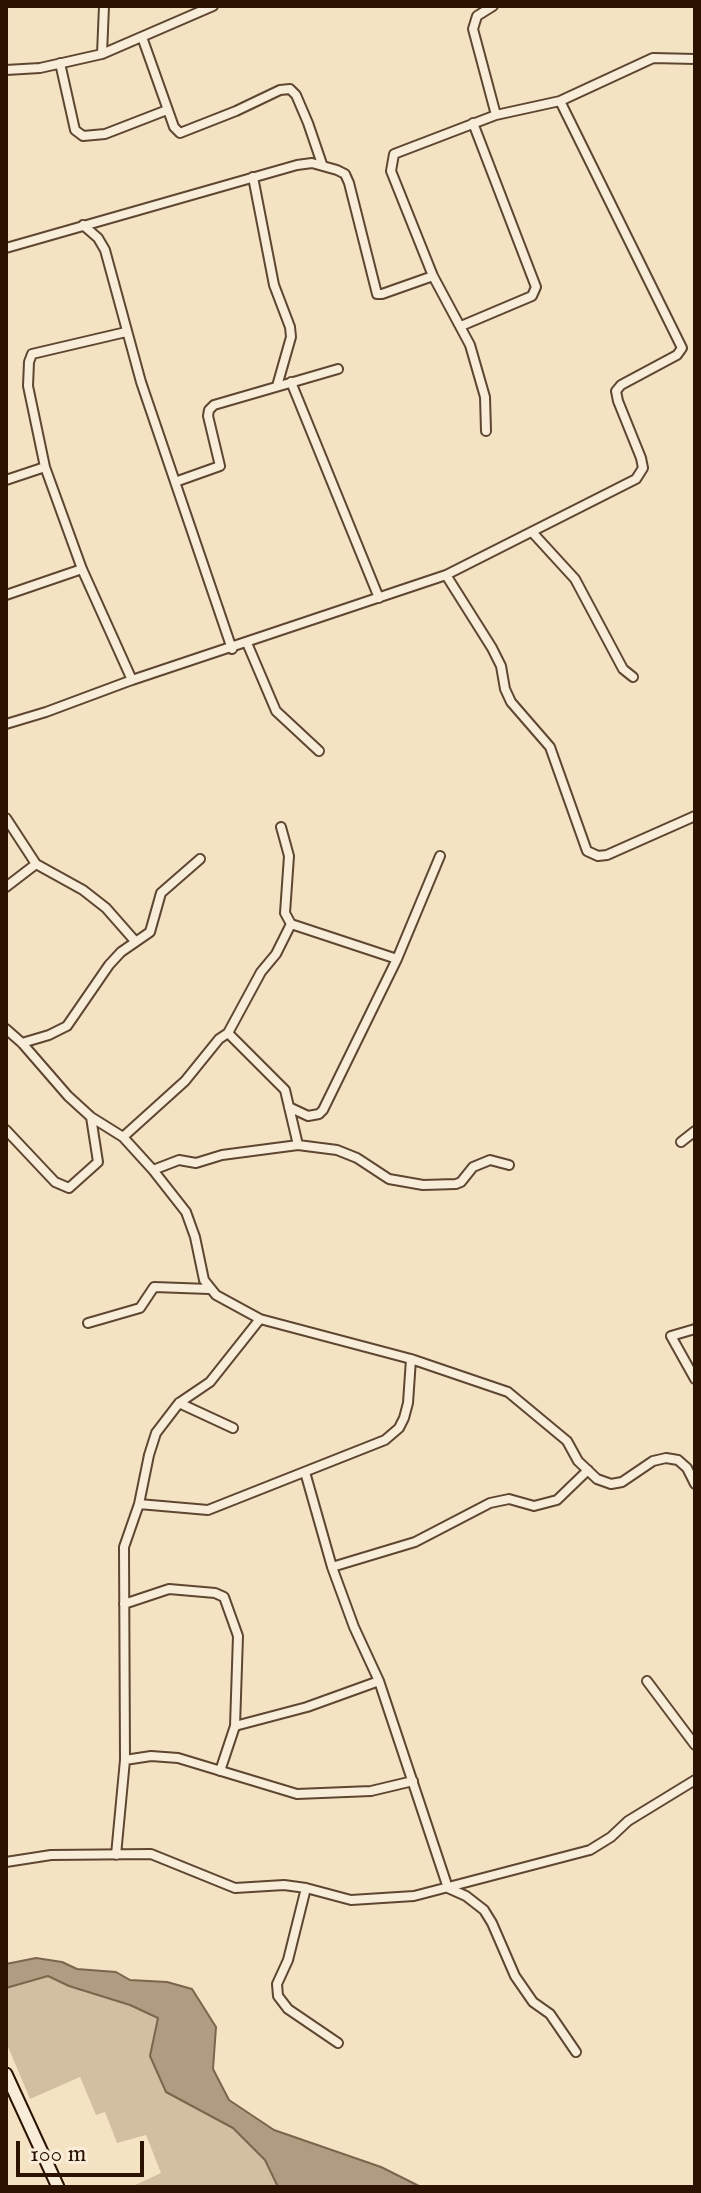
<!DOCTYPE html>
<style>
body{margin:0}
#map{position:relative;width:701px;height:2193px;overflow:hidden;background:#f4e3c3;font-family:"IM FELL English",serif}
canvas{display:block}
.frame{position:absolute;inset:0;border:8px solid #2c1200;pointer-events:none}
.scale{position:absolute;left:16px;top:2141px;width:128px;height:36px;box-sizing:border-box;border:4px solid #2c1200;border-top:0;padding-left:10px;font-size:24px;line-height:28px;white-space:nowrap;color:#2c1200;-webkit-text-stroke:6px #f8edd8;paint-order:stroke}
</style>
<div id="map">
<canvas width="701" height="2193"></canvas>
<div class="frame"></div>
<div class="scale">100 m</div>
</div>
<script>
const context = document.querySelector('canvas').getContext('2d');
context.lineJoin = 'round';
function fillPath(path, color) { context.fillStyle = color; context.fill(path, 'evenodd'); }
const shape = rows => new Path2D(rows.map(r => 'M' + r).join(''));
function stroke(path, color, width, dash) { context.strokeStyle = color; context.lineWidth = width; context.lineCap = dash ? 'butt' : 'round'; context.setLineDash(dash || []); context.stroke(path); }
fillPath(shape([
 [48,1976,69,1986,130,2005,158,2019,154,2034,166,2092,233,2128,265,2160,278,2187,131,2187,161,2173,146,2135,117,2143,105,2112,96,2115,80,2077,30,2099,6,2042,6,1988]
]), '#d2bfa2');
const water = shape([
 [36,1958,62,1962,77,1969,116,1972,130,1980,167,1982,192,1989,216,2027,213,2069,229,2100,274,2130,381,2167,421,2187,278,2187,265,2160,233,2128,166,2092,150,2056,158,2018,130,2005,69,1986,48,1976,6,1988,6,1964,36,1958]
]);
fillPath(water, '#b09c81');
stroke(water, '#7b654d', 2);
const minor = shape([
 [493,6,477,16,473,29,496,115],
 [142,37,174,127,180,133,236,111,280,90,290,89,296,95,308,123,322,164],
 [102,54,104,6],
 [60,63,75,130,83,136,105,134,167,110],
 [6,70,40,68,102,54,213,6],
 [253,177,274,285,290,327,291,337,277,386],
 [83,225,98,238,105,250,141,382,232,649],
 [6,248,297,165,312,163,337,170,345,174,349,183,377,294,382,294,433,276],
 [461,326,532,296,536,287,473,123],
 [126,332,32,354,29,362,28,386,45,467,82,569,132,680],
 [291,382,379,598],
 [486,431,485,397,470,345,433,276,391,171,394,154,496,115,560,101,653,58,695,59],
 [6,480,45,467],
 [175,482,220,466,208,416,209,410,214,405,338,369],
 [532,532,575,579,623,669,633,677],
 [446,575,492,648,501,666,505,689,511,702,550,747,587,851,598,856,607,855,695,816],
 [6,595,82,569],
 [247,643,276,711,319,751],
 [6,724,46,712,132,680,446,575,636,479,643,468,641,458,618,401,616,391,621,385,677,355,682,348,560,101],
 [6,818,36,864,83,890,106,908,135,941],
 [281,827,289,856,285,913,291,924],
 [6,887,36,864],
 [6,1029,22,1043,68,1096,91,1117,123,1137,153,1170,186,1212,195,1237,204,1280,216,1295,260,1319,411,1359,508,1392,567,1441,578,1461,597,1479,611,1484,622,1482,653,1461,666,1458,678,1460,687,1468,695,1484],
 [228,1033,285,1090,298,1145],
 [22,1043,49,1035,67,1026,109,965,121,952,150,932,161,893,200,859],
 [289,1107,308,1116,319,1114,323,1110,397,959,440,856],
 [6,1130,55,1182,69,1188,98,1162,91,1117],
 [123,1137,185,1081,219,1039,228,1033,261,972,276,954,291,924,397,959],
 [681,1142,695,1131],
 [153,1170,179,1160,196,1163,222,1155,298,1145,337,1150,357,1158,389,1179,423,1185,456,1184,461,1182,473,1167,490,1160,509,1165],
 [88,1323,140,1308,154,1287,209,1289],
 [695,1329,671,1336,695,1379],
 [179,1403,233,1428],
 [305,1472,332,1567,354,1627,379,1681,448,1888,466,1896,484,1910,492,1923,515,1976,533,2002,550,2014,576,2052],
 [139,1504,208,1510,385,1440,399,1428,404,1418,408,1403,411,1359],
 [332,1567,415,1542,490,1503,509,1499,534,1506,557,1500,588,1470],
 [124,1604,169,1589,215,1593,224,1597,238,1636,235,1726,220,1771],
 [647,1681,695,1745],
 [235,1726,307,1707,379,1681],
 [125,1760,151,1756,178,1758,297,1794,371,1791,413,1781],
 [116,1855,125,1760,124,1547,139,1504,149,1455,156,1433,179,1403,210,1382,260,1319],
 [6,1862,51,1855,151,1854,235,1888,284,1885,306,1888,351,1900,414,1896,590,1850,611,1837,628,1821,695,1780],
 [306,1888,288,1960,277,1984,278,1996,288,2009,338,2043]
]);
const secondary = shape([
 [6,2074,58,2187]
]);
stroke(minor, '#5e4631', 12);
stroke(secondary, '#2c1200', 15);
stroke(minor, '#f8edd8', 8);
stroke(secondary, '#f8edd8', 11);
</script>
